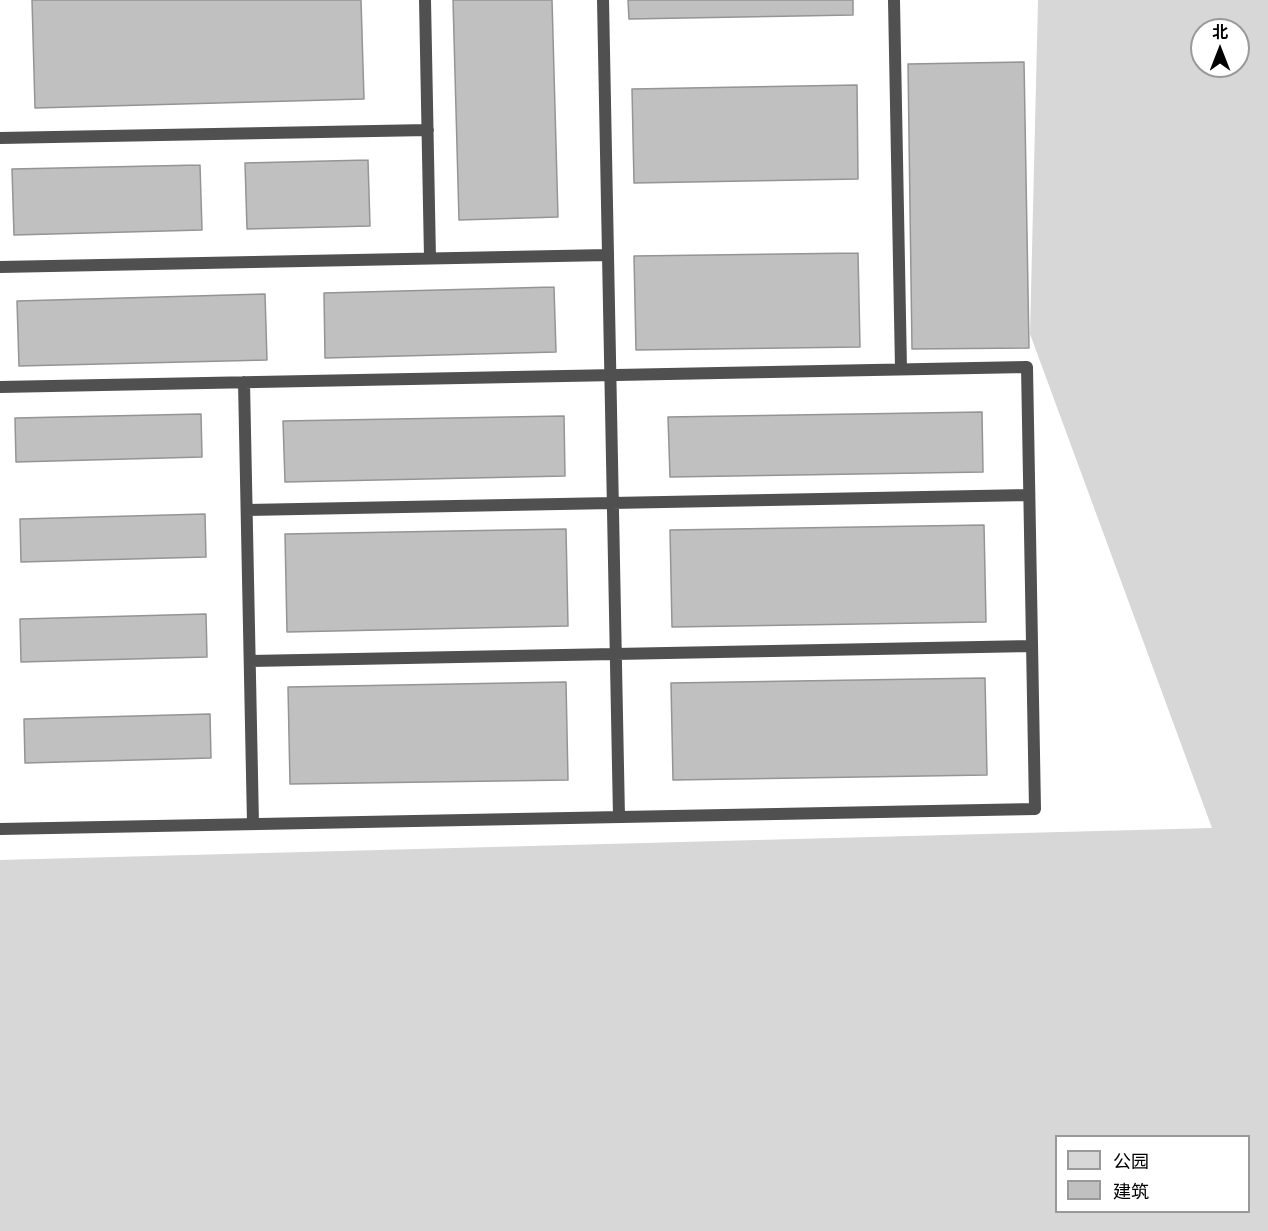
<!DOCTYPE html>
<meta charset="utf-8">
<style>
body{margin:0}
#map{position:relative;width:1268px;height:1231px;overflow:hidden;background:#fff;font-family:"IBM Plex Sans","Noto Sans SC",sans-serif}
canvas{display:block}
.legend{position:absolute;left:1055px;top:1135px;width:195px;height:78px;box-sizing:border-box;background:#fff;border:2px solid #999;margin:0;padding:8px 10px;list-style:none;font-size:18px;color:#000}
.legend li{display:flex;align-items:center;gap:12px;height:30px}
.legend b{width:30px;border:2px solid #999}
.north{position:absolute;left:1190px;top:18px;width:60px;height:60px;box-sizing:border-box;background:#fff;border:2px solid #999;border-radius:50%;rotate:0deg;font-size:16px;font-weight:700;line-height:24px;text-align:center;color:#000}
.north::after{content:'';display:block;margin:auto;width:21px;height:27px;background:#000;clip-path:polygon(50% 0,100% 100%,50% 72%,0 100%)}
</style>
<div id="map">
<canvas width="1268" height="1231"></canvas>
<ul class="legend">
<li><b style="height:16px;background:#d7d7d7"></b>公园</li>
<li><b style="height:16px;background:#c0c0c0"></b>建筑</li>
</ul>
<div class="north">北</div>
</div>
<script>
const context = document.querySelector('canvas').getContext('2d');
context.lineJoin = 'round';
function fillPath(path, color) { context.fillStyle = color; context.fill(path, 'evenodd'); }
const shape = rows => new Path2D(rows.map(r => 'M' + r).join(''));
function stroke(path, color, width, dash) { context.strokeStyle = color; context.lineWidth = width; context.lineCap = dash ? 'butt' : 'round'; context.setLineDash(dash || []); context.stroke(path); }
fillPath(shape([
 [1038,0,1268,0,1268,1231,0,1231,0,860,1212,828,1030,334],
 [1202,30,1238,30,1238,66,1202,66],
 [1056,1136,1248,1136,1248,1212,1056,1212]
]), '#d7d7d7');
const building = shape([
 [32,0,361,0,364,99,35,108,32,0],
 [453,0,552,0,558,217,459,220,453,0],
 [628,0,853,0,853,15,629,19,628,0],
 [1024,62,1029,348,912,349,908,64,1024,62],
 [857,85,858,179,634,183,632,89,857,85],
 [368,160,370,226,247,229,245,163,368,160],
 [200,165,202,230,14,235,12,169,200,165],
 [858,253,860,347,636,350,634,256,858,253],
 [554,287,556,352,325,358,324,293,554,287],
 [265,294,267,360,19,366,17,301,265,294],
 [982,412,983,472,670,477,668,417,982,412],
 [201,414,202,457,16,462,15,418,201,414],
 [564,416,565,476,285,482,283,421,564,416],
 [205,514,206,557,21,562,20,519,205,514],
 [984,525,986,622,672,627,670,530,984,525],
 [566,529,568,626,287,632,285,534,566,529],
 [206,614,207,657,21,662,20,619,206,614],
 [985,678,987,775,673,780,671,683,985,678],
 [566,682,568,780,290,784,288,687,566,682],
 [210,714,211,758,25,763,24,719,210,714]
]);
fillPath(building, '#c0c0c0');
stroke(building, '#949494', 1.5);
stroke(shape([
 [425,0,430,258],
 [603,0,619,817],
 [894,0,901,369],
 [0,138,428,130],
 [0,267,608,255],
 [244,382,253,824],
 [0,387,1027,367,1035,809,0,829],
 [247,510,1029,495],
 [250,661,1032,646]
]), '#505050', 12);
</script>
